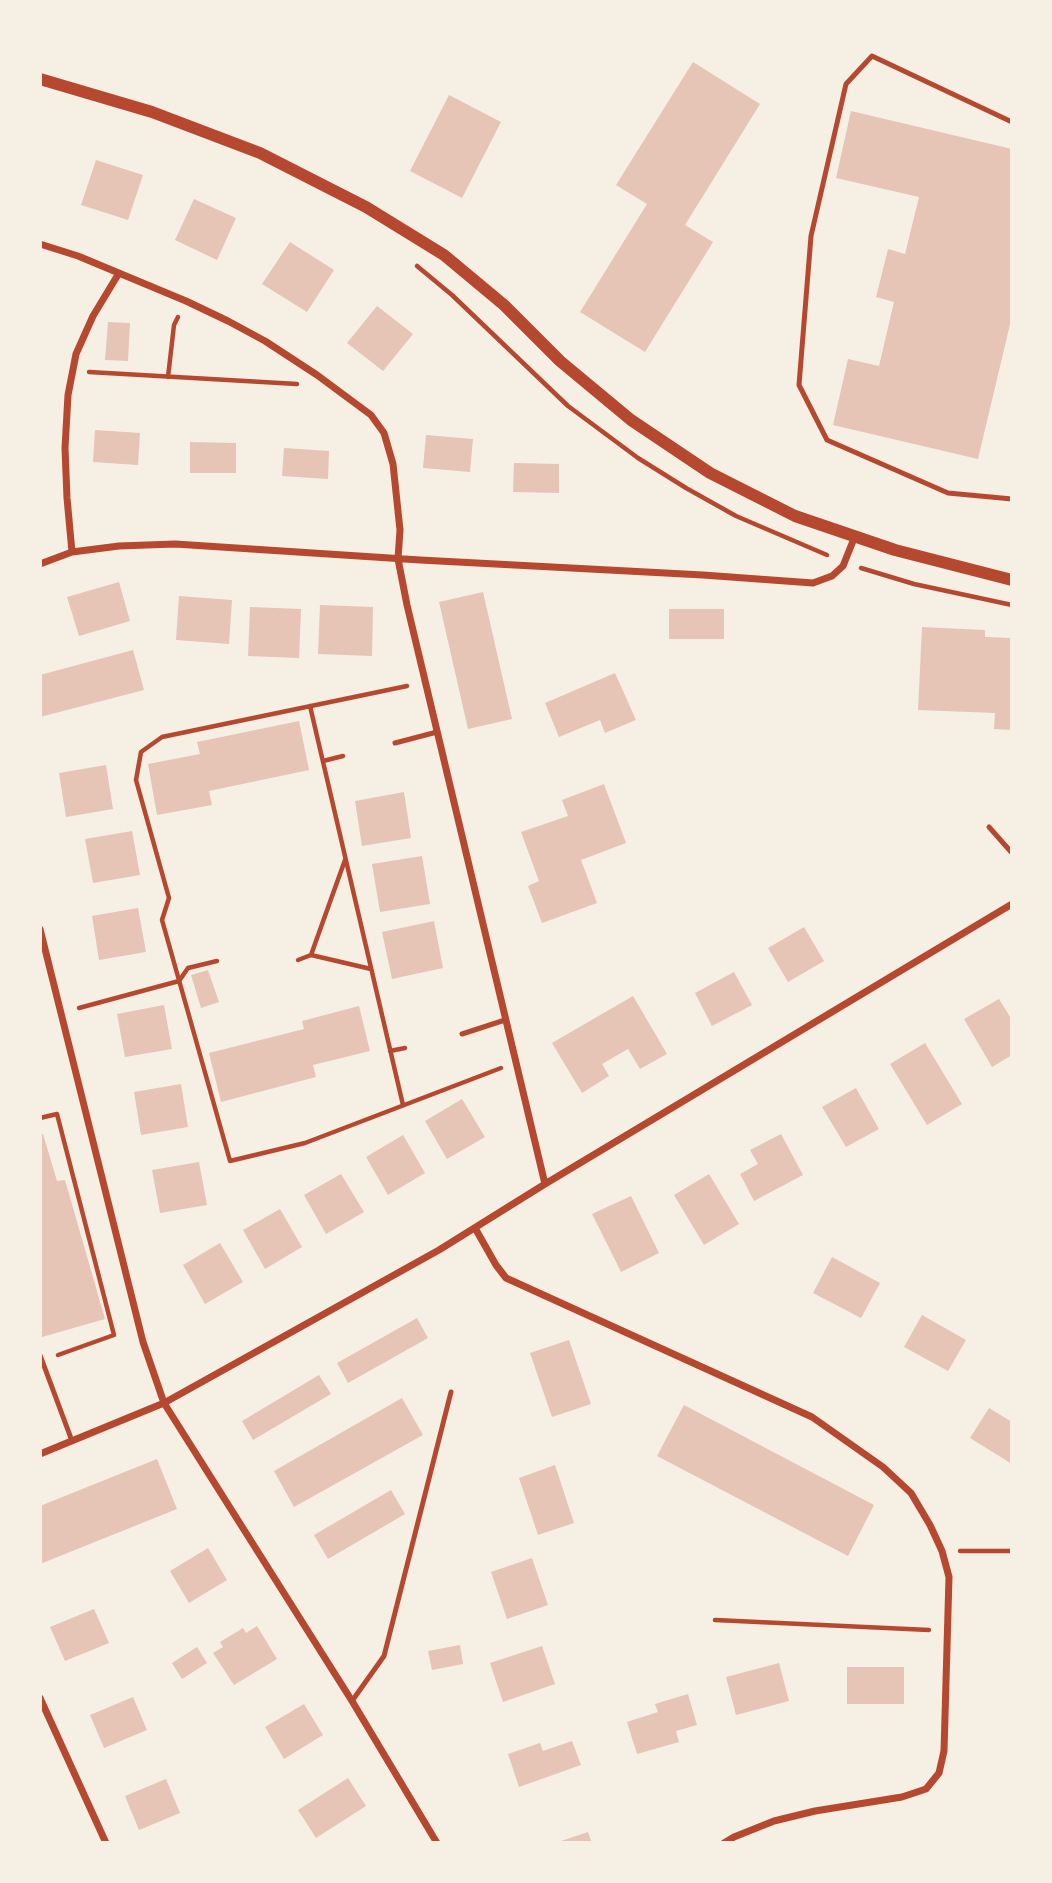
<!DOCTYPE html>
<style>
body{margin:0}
#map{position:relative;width:1052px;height:1883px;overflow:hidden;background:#f6efe4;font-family:"PT Sans Narrow",sans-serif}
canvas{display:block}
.frame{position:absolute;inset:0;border:42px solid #f6efe4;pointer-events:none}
</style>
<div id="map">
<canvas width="1052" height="1883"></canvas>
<div class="frame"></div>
</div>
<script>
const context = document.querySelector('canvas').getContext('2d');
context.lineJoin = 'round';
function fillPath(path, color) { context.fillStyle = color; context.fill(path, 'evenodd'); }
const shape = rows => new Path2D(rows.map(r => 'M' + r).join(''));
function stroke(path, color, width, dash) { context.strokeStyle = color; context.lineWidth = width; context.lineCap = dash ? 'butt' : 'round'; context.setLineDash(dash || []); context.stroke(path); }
fillPath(shape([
 [693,62,760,104,685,225,713,242,645,352,580,312,647,204,616,185],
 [449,95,501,122,462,198,410,171],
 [851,111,1012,149,1012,316,978,459,833,425,848,359,879,366,894,302,876,297,888,249,905,254,919,197,836,178],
 [96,160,143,175,128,220,81,205],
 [194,199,236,218,217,260,175,240],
 [290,242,334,270,307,312,262,284],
 [377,306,413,334,383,371,347,343],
 [108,322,130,323,128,361,105,360],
 [95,430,140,433,138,465,93,462],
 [426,435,473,439,470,472,423,468],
 [190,442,236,443,236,473,190,473],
 [284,448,329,451,328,479,282,476],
 [514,463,559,464,559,493,513,492],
 [119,582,130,621,79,636,67,597],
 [483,592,512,719,468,729,439,602],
 [179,596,232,600,229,644,176,640],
 [320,605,373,607,372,656,318,654],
 [250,607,301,609,299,658,248,656],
 [669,609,724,609,724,639,669,639],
 [922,627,985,630,985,637,1012,638,1012,730,994,729,995,713,918,710],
 [133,650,144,690,40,717,40,675],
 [615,673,636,720,605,733,600,720,559,737,545,703],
 [299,721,309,770,209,791,212,805,157,815,148,764,200,754,197,742],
 [106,765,113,809,66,817,59,773],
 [604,784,626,843,581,860,597,903,542,923,528,886,539,881,521,832,568,816,562,800],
 [404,792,411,838,362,846,355,801],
 [132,831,140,875,93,883,85,839],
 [422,856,430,904,380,912,372,864],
 [138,908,146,952,99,960,92,916],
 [434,921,443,968,392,979,382,932],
 [804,927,824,961,788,982,768,948],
 [208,970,219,1002,201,1008,191,975],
 [734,972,752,1005,712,1026,695,993],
 [633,996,667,1054,640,1069,628,1049,602,1064,609,1076,582,1093,552,1043],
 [999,999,1012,1020,1012,1055,992,1067,964,1019],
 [164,1005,172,1049,125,1057,117,1014],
 [359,1006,370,1051,313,1065,316,1077,221,1102,209,1053,304,1029,302,1021],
 [925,1043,962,1104,927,1125,890,1064],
 [181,1084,188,1127,141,1135,134,1092],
 [856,1088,879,1129,846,1147,822,1107],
 [462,1099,485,1137,447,1159,425,1121],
 [43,1134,57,1181,65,1180,105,1319,42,1337,40,1331,40,1135],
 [781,1134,803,1175,754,1201,740,1174,758,1164,750,1150],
 [403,1135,425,1173,388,1195,366,1157],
 [199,1162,207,1205,160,1213,152,1170],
 [341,1174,364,1212,326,1234,304,1195],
 [709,1174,739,1224,704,1245,674,1195],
 [631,1196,659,1253,621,1272,592,1214],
 [280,1209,302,1247,265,1269,243,1230],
 [220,1243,243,1282,205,1304,183,1265],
 [832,1257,880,1283,861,1318,813,1293],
 [922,1315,966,1340,948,1371,904,1347],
 [417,1318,428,1338,348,1383,337,1363],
 [569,1340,591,1404,552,1417,530,1353],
 [319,1375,331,1394,253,1440,242,1421],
 [402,1398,423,1435,294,1507,274,1471],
 [684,1405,874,1505,848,1556,657,1456],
 [989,1408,1012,1422,1012,1464,970,1438],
 [157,1459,177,1509,40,1564,40,1506],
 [555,1465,574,1523,538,1535,519,1478],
 [391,1490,405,1514,328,1559,314,1535],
 [208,1548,227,1580,189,1603,170,1571],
 [532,1558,548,1605,507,1619,491,1572],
 [94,1609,109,1643,65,1661,50,1627],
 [257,1626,277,1659,234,1685,213,1653,223,1647,220,1642,243,1628,246,1633],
 [460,1645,463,1664,432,1670,428,1651],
 [542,1646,555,1684,503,1702,490,1663],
 [197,1647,207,1663,182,1679,172,1663],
 [779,1663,789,1701,736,1715,726,1677],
 [847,1667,904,1667,904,1704,847,1704],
 [688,1694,697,1725,676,1731,679,1742,637,1754,627,1722,658,1712,655,1704],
 [133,1697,147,1730,104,1748,90,1715],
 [304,1704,323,1735,284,1759,265,1727],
 [572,1741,581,1765,519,1787,508,1754,540,1743,543,1751],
 [348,1778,366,1806,316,1838,298,1810],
 [166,1779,180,1813,139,1830,125,1796],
 [588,1832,592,1843,559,1843,558,1842]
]), '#e6c5b7');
stroke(shape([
 [417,266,452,295,568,406,638,458,686,488,736,516,827,555],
 [89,372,297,384],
 [168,377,174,325,178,317],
 [861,568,914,584,1012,605],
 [407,686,162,737,141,752,136,780,169,898,162,920,230,1161,305,1143,501,1068],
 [310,706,403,1105],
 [323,761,343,756],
 [311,955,345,860],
 [298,960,311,955,371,969],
 [79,1008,179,981,188,968,217,961],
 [390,1051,405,1048],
 [40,1118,57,1114,114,1335,58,1355],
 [960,1551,1012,1551],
 [715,1620,929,1630]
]), '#b5482f', 4.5);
stroke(shape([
 [1012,122,872,56,846,84,811,236,799,385,827,440,948,493,1012,499],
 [395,743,437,732],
 [989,827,1012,853],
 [462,1034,505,1020],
 [40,1355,72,1441],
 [352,1701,384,1656,451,1392]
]), '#b5482f', 5);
stroke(shape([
 [40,244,78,256,186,301,228,321,265,341,317,375,371,415,384,433,393,464,400,530,398,559,407,605,545,1184],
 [72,552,67,498,65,448,68,395,76,354,93,316,119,273],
 [40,564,72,552,119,546,175,544,420,560,703,575,813,583,832,576,843,566,855,536],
 [40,929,143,1342,164,1403,352,1701,437,1843],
 [475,1228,496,1265,506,1278,812,1417,883,1467,911,1493,930,1525,942,1551,949,1577,944,1751,939,1773,926,1789,902,1797,815,1811,774,1821,734,1837,724,1843],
 [40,1454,164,1403,439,1250,545,1184,1012,904],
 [40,1698,106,1843]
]), '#b5482f', 7);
stroke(shape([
 [40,79,152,112,260,153,366,207,444,255,504,305,560,361,631,420,710,473,795,516,895,550,1012,580]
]), '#b5482f', 12);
</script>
